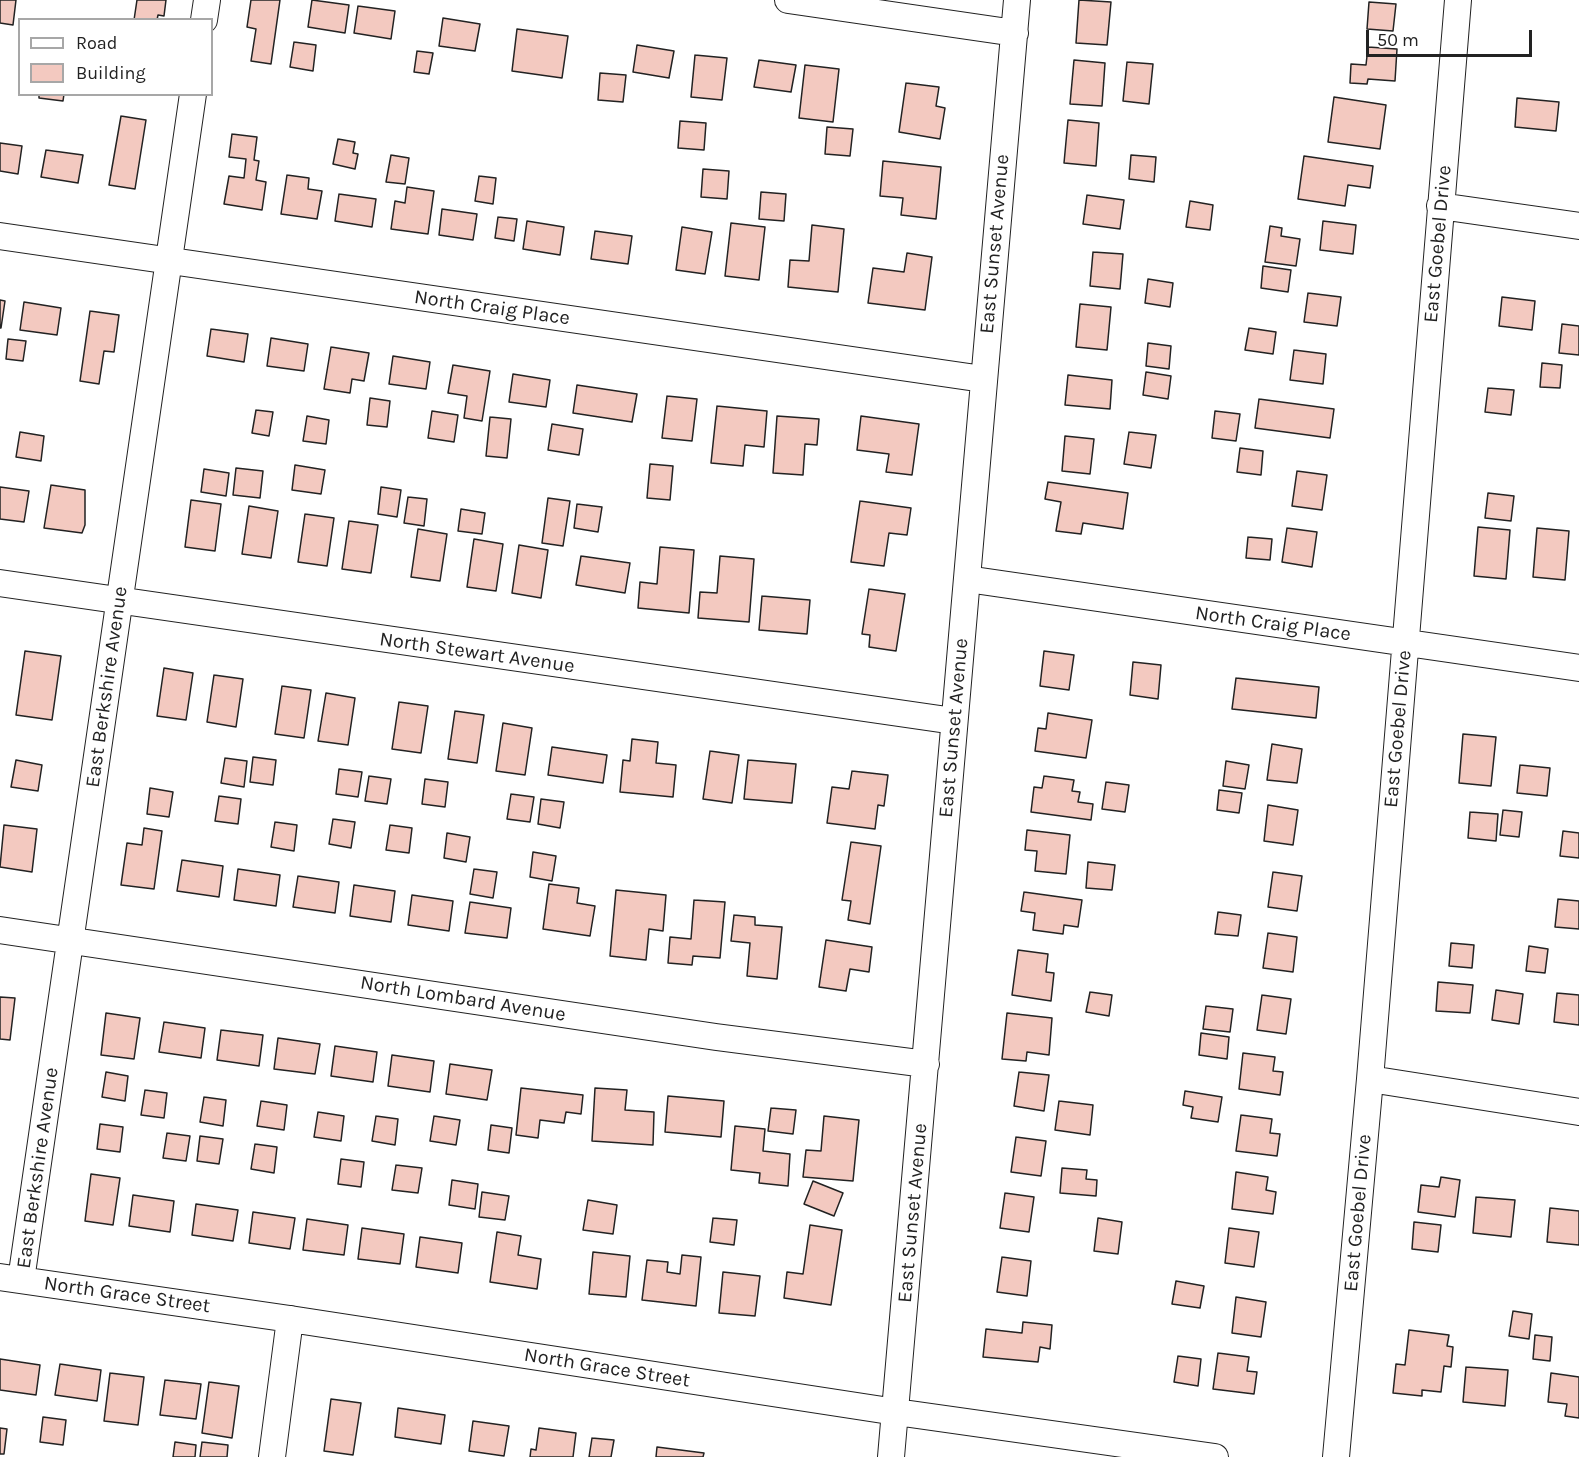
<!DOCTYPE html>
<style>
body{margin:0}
#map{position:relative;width:1579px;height:1457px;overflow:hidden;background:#fff;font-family:Karla,sans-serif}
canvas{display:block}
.legend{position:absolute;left:18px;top:18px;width:195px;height:78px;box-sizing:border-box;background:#fff;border:2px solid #a7a7a7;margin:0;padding:8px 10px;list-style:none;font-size:18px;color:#222}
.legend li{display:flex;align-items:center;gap:12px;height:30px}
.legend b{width:30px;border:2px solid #a7a7a7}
.scale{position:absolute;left:1366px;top:30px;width:166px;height:27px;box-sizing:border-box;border:3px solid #222;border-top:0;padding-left:8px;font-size:18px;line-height:21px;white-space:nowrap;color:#222;-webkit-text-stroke:4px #fff;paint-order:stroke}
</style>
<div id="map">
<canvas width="1579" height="1457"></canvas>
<ul class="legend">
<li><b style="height:8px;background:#fff"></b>Road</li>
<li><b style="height:16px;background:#f3c9c0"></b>Building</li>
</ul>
<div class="scale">50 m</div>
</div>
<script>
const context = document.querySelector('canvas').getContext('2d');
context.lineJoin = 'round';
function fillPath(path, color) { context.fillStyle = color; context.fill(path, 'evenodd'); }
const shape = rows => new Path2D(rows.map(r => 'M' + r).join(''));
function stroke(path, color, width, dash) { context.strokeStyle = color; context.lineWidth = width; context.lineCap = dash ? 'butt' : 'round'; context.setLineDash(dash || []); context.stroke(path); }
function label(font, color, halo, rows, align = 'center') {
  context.font = font + ' Karla,sans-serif'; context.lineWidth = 4.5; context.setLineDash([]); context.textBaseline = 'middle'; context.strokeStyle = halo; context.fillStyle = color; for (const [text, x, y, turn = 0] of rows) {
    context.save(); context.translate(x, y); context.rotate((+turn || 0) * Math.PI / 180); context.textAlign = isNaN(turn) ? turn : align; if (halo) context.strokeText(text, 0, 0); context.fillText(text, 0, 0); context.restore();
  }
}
const building = shape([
 [0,0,16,0,13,25,0,23,0,0],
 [137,0,166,0,164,16,158,15,157,20,134,20,137,0],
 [251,0,280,0,271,64,251,61,256,29,247,27,251,0],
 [312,0,349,5,345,33,308,27,312,0],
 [1079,0,1111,2,1107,45,1076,43,1079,0],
 [1369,2,1396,4,1393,31,1367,29,1369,2],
 [358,6,395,11,391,39,354,33,358,6],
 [443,18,480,24,475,51,439,46,443,18],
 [517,29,568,36,562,78,512,71,517,29],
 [294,42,316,45,313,71,290,67,294,42],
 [637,45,674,51,669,78,633,72,637,45],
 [1368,47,1397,49,1395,81,1368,79,1367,84,1350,83,1351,64,1366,65,1368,47],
 [417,51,433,53,429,74,414,72,417,51],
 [695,55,727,58,722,100,691,97,695,55],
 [759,60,796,65,791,92,754,87,759,60],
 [1074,60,1105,63,1102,106,1070,104,1074,60],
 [1127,62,1153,64,1149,104,1123,101,1127,62],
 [805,65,839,69,833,122,799,118,805,65],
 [600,73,626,75,623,102,598,100,600,73],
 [906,83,939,87,936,106,945,108,940,139,899,132,906,83],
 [39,94,64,94,63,101,39,98,39,94],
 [1334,97,1386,105,1380,149,1328,142,1334,97],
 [1517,98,1559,102,1556,131,1515,127,1517,98],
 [121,116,146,120,135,189,109,185,121,116],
 [1068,120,1099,123,1096,166,1064,163,1068,120],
 [680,121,706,123,704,150,678,148,680,121],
 [827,127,853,129,850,156,825,154,827,127],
 [232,134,257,137,254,160,259,161,256,180,266,182,262,210,224,204,229,176,244,178,246,159,229,157,232,134],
 [338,139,355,142,353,153,358,154,355,169,333,164,338,139],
 [0,143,22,146,18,174,0,171,0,143],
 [46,150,83,155,78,183,41,177,46,150],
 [391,155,409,158,405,184,386,182,391,155],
 [1131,155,1156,157,1154,182,1129,179,1131,155],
 [1304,156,1373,166,1370,188,1348,185,1345,206,1298,199,1304,156],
 [883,161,941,167,936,219,901,215,903,198,880,196,883,161],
 [703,169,729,171,727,199,701,197,703,169],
 [287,175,309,178,308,189,322,191,317,219,281,214,287,175],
 [479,176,496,178,493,204,475,201,479,176],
 [407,187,434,191,428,234,391,229,395,201,405,203,407,187],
 [761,192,786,194,784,221,759,219,761,192],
 [339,194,376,199,372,227,335,221,339,194],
 [1087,195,1124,200,1120,229,1083,224,1087,195],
 [1190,201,1213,205,1210,230,1186,227,1190,201],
 [442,209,477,214,473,240,439,235,442,209],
 [498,217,517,219,514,241,495,238,498,217],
 [527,221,564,227,560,255,523,249,527,221],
 [1323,221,1356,225,1353,254,1320,250,1323,221],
 [731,223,765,227,759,280,725,276,731,223],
 [812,225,844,229,838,292,788,287,790,260,809,261,812,225],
 [1270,226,1282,228,1281,236,1300,239,1296,266,1265,262,1270,226],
 [682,227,712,232,705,274,676,270,682,227],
 [595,231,632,236,628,264,591,259,595,231],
 [1093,252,1123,254,1120,289,1090,286,1093,252],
 [907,253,932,257,925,310,868,303,873,268,904,272,907,253],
 [1263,266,1291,270,1288,292,1261,288,1263,266],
 [1148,279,1173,283,1170,307,1145,303,1148,279],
 [1308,293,1341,297,1337,326,1304,322,1308,293],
 [1502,297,1535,301,1532,330,1499,326,1502,297],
 [0,300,5,301,1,328,0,328,0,300],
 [24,302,61,308,57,335,20,330,24,302],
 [1080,304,1111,307,1107,350,1076,347,1080,304],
 [90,311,119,315,114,352,104,351,99,384,80,381,90,311],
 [1562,324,1579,326,1579,355,1559,353,1562,324],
 [1249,328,1276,332,1273,354,1245,350,1249,328],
 [211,329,248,334,244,362,207,356,211,329],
 [271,338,308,344,304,371,267,366,271,338],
 [8,339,26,341,23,361,6,359,8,339],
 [1148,343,1171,346,1169,369,1146,366,1148,343],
 [331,347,369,353,364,381,352,379,350,393,324,389,331,347],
 [1294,350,1326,354,1323,384,1290,380,1294,350],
 [393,356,430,362,426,389,389,384,393,356],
 [1542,363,1562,365,1560,388,1540,387,1542,363],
 [453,365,490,371,482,421,464,418,467,396,448,393,453,365],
 [1146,372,1171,376,1168,399,1143,395,1146,372],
 [513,374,550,380,546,407,509,402,513,374],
 [1068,375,1112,380,1110,409,1065,405,1068,375],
 [577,385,637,394,632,422,573,413,577,385],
 [1488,388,1514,390,1511,415,1485,412,1488,388],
 [667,396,697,399,692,441,662,438,667,396],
 [370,398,390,401,387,427,367,425,370,398],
 [1259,399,1334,409,1330,438,1255,428,1259,399],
 [717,406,767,411,764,447,745,445,743,466,711,463,717,406],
 [256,410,273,412,269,436,252,433,256,410],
 [432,411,458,415,454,442,428,438,432,411],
 [1215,411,1240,414,1236,441,1212,438,1215,411],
 [307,416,329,420,326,444,303,441,307,416],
 [777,416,819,419,817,445,805,444,803,475,773,473,777,416],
 [861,416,919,424,912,475,886,472,889,454,857,450,861,416],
 [490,417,511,419,507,458,486,456,490,417],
 [552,424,583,429,579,455,548,450,552,424],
 [20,432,44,436,41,461,16,457,20,432],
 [1129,432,1156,435,1151,468,1124,464,1129,432],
 [1065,436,1094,439,1090,474,1062,471,1065,436],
 [1240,448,1263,451,1261,475,1237,472,1240,448],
 [650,464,673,466,670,500,647,498,650,464],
 [295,465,325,470,321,494,292,490,295,465],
 [236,468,263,471,260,498,233,495,236,468],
 [204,469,229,473,226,496,201,492,204,469],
 [1297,471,1327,475,1322,510,1292,506,1297,471],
 [1048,482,1128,493,1123,529,1083,523,1081,534,1056,531,1061,502,1045,499,1048,482],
 [51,485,85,490,85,525,82,533,44,528,51,485],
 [0,487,29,491,24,522,0,519,0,487],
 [381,487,401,490,397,517,378,514,381,487],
 [1488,493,1514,496,1511,521,1485,518,1488,493],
 [408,497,427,499,424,526,404,523,408,497],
 [548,498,570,501,563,546,542,543,548,498],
 [191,500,221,504,215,551,185,547,191,500],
 [860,501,911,508,907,535,889,533,884,566,851,562,860,501],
 [577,504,602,507,598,532,574,528,577,504],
 [249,506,278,511,271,558,242,554,249,506],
 [461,509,485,513,482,534,458,531,461,509],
 [305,514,334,518,327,566,298,562,305,514],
 [349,521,378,525,371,573,342,569,349,521],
 [1478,527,1510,530,1506,579,1474,576,1478,527],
 [1287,528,1317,532,1312,567,1282,562,1287,528],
 [1537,528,1569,531,1565,580,1533,577,1537,528],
 [418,529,447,534,440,581,411,577,418,529],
 [1248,537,1272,539,1270,560,1246,558,1248,537],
 [474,539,503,544,496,591,467,587,474,539],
 [519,545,548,550,541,598,512,593,519,545],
 [660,547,694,550,689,613,638,608,640,582,657,584,660,547],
 [581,556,630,563,625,593,576,585,581,556],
 [720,556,754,559,749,622,698,618,700,592,717,593,720,556],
 [869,589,905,594,896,651,869,647,870,635,862,634,869,589],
 [762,596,810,600,807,634,759,630,762,596],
 [25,651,61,656,52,720,16,715,25,651],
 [1044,651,1074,655,1069,690,1040,686,1044,651],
 [1133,662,1161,665,1158,699,1130,695,1133,662],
 [164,668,193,673,186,720,157,716,164,668],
 [214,675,243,679,236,727,207,722,214,675],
 [1236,678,1319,687,1316,718,1232,709,1236,678],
 [282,686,311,690,304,738,275,734,282,686],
 [326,693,355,698,348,745,318,741,326,693],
 [399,702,428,706,421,753,392,749,399,702],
 [455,711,484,715,477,763,448,759,455,711],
 [1048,713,1092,720,1086,758,1035,751,1038,728,1046,729,1048,713],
 [503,723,532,728,525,775,496,771,503,723],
 [1463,734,1496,737,1491,786,1459,783,1463,734],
 [632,739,658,742,656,763,676,765,673,797,620,792,623,760,630,761,632,739],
 [1272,744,1302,749,1297,783,1267,780,1272,744],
 [552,747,607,755,603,783,548,775,552,747],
 [710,751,739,755,732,803,703,799,710,751],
 [253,757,276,760,273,785,250,782,253,757],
 [225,758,247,761,244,787,221,783,225,758],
 [16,760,42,765,38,791,11,787,16,760],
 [748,760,796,764,792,803,744,799,748,760],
 [1226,761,1249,765,1245,789,1223,786,1226,761],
 [1520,765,1550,768,1547,796,1517,793,1520,765],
 [339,769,362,772,358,797,336,794,339,769],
 [852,771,888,775,884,806,878,805,875,829,827,823,832,787,849,789,852,771],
 [369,776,391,779,387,804,365,801,369,776],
 [1044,776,1074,780,1072,791,1080,792,1078,802,1093,804,1091,820,1031,812,1034,787,1042,788,1044,776],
 [425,779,448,782,445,807,422,804,425,779],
 [1106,782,1129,785,1125,812,1102,809,1106,782],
 [150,788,173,792,169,817,147,814,150,788],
 [1219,790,1242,793,1239,813,1217,810,1219,790],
 [511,794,534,797,530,822,507,819,511,794],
 [219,796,241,799,238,824,215,821,219,796],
 [541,799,564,802,560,828,538,824,541,799],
 [1268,805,1298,810,1293,845,1264,841,1268,805],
 [1503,810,1522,812,1519,837,1500,835,1503,810],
 [1470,812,1498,814,1496,841,1468,838,1470,812],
 [333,819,355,822,351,848,329,844,333,819],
 [275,822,297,825,294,851,271,847,275,822],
 [4,825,37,829,32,872,0,867,4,825],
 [390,825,412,828,409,853,386,850,390,825],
 [144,828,162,831,154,889,121,885,127,843,142,845,144,828],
 [1027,830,1070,835,1066,874,1035,871,1037,851,1025,850,1027,830],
 [1563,831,1579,833,1579,858,1560,856,1563,831],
 [447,833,470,837,466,862,444,858,447,833],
 [851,842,881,846,870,924,848,920,851,901,842,900,851,842],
 [533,852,556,856,552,881,530,877,533,852],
 [182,860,223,866,219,897,177,891,182,860],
 [1088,862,1115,865,1112,890,1086,888,1088,862],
 [238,869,280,875,276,906,234,900,238,869],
 [474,869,497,872,493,898,470,894,474,869],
 [1273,872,1302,876,1297,911,1268,907,1273,872],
 [298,876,339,882,335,913,293,907,298,876],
 [549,884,579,888,577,903,595,906,590,936,543,929,549,884],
 [354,885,395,891,391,922,350,916,354,885],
 [616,890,666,895,663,931,649,929,646,960,610,956,616,890],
 [1024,892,1082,900,1078,927,1064,925,1063,934,1033,930,1035,913,1021,911,1024,892],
 [412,895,453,901,449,931,408,925,412,895],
 [1558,899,1579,901,1579,929,1555,927,1558,899],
 [694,900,725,902,720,958,693,956,692,965,668,963,670,937,691,939,694,900],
 [470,902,511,908,507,938,465,933,470,902],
 [1218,912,1241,915,1238,936,1215,934,1218,912],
 [734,915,755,917,755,925,782,927,777,979,747,976,750,943,731,941,734,915],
 [1268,933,1297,937,1293,972,1263,968,1268,933],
 [826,940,872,947,869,972,850,969,846,991,819,987,826,940],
 [1451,943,1474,945,1472,968,1449,966,1451,943],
 [1529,946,1548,949,1545,973,1526,971,1529,946],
 [1018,950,1048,954,1046,972,1054,973,1051,1001,1012,995,1018,950],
 [1438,982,1473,985,1470,1013,1436,1011,1438,982],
 [1496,990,1523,994,1519,1024,1492,1020,1496,990],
 [1090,992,1112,995,1109,1016,1086,1012,1090,992],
 [1557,993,1579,995,1579,1025,1554,1022,1557,993],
 [1262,995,1291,999,1286,1034,1257,1030,1262,995],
 [0,997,15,998,10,1040,0,1039,0,997],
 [1206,1006,1233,1009,1230,1032,1203,1029,1206,1006],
 [106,1013,140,1018,134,1059,101,1055,106,1013],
 [1007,1013,1052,1018,1049,1055,1027,1052,1026,1061,1002,1059,1007,1013],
 [164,1022,205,1028,201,1058,159,1052,164,1022],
 [221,1030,263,1035,259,1066,217,1060,221,1030],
 [1201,1033,1229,1037,1227,1059,1199,1055,1201,1033],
 [278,1038,320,1044,315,1074,274,1069,278,1038],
 [335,1046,377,1052,373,1082,331,1076,335,1046],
 [1243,1053,1275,1057,1273,1071,1283,1072,1280,1095,1239,1089,1243,1053],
 [392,1055,434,1061,430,1092,388,1086,392,1055],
 [450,1064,492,1070,487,1100,446,1094,450,1064],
 [106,1072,128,1076,125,1101,102,1097,106,1072],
 [1019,1072,1049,1075,1044,1111,1014,1106,1019,1072],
 [521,1088,583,1095,581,1114,566,1112,564,1123,540,1120,538,1138,516,1135,521,1088],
 [595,1088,627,1090,625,1110,654,1112,653,1145,592,1141,595,1088],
 [145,1090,167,1093,164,1118,141,1115,145,1090],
 [1185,1091,1222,1097,1218,1122,1191,1118,1193,1107,1183,1105,1185,1091],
 [668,1096,724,1101,721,1137,665,1132,668,1096],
 [204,1097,226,1100,223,1126,200,1122,204,1097],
 [261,1101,287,1105,284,1130,257,1126,261,1101],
 [1059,1101,1093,1105,1090,1135,1055,1130,1059,1101],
 [771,1108,796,1110,793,1134,768,1131,771,1108],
 [318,1112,344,1116,341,1141,314,1137,318,1112],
 [1241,1115,1272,1119,1270,1133,1280,1134,1277,1156,1236,1151,1241,1115],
 [376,1116,398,1119,395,1145,372,1141,376,1116],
 [434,1116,460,1120,456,1145,430,1141,434,1116],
 [824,1116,859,1120,853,1181,803,1177,806,1150,821,1151,824,1116],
 [100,1124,123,1127,120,1152,97,1149,100,1124],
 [491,1125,512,1128,509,1153,488,1150,491,1125],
 [735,1126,765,1129,763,1151,790,1154,788,1186,759,1183,760,1173,731,1170,735,1126],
 [167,1133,190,1136,186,1161,163,1158,167,1133],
 [200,1136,223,1139,219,1164,197,1161,200,1136],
 [1016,1137,1046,1141,1041,1176,1011,1172,1016,1137],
 [255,1144,277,1147,274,1173,251,1169,255,1144],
 [341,1159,364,1162,361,1187,338,1184,341,1159],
 [396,1165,422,1168,418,1193,392,1190,396,1165],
 [1062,1168,1087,1170,1086,1179,1097,1180,1096,1196,1060,1193,1062,1168],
 [1236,1172,1268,1177,1266,1190,1276,1192,1273,1214,1232,1209,1236,1172],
 [91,1174,120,1178,113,1225,85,1221,91,1174],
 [1441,1177,1460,1180,1455,1217,1418,1212,1421,1185,1439,1187,1441,1177],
 [452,1180,478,1184,475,1209,449,1205,452,1180],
 [813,1181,843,1193,834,1216,804,1204,813,1181],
 [482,1192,509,1196,505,1220,479,1217,482,1192],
 [1005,1193,1034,1197,1029,1232,1000,1228,1005,1193],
 [133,1195,174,1201,170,1232,129,1226,133,1195],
 [1476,1197,1515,1200,1511,1237,1473,1233,1476,1197],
 [588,1200,617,1205,613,1234,583,1230,588,1200],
 [196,1204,238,1210,233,1241,192,1235,196,1204],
 [1550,1208,1579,1211,1579,1245,1547,1242,1550,1208],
 [253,1212,295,1218,290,1249,249,1243,253,1212],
 [713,1218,737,1220,734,1245,710,1242,713,1218],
 [1098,1218,1122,1222,1118,1254,1094,1251,1098,1218],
 [307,1219,348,1225,344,1255,303,1250,307,1219],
 [1414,1222,1441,1225,1438,1252,1412,1249,1414,1222],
 [810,1225,842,1230,831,1305,784,1298,787,1272,803,1274,810,1225],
 [362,1228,404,1234,400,1264,358,1259,362,1228],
 [1229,1228,1259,1232,1254,1267,1225,1263,1229,1228],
 [497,1232,521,1236,518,1255,541,1259,537,1289,490,1282,497,1232],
 [420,1237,462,1243,458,1273,416,1267,420,1237],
 [593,1252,630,1256,626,1297,589,1294,593,1252],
 [682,1255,701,1257,696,1306,642,1300,647,1260,668,1262,667,1272,680,1274,682,1255],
 [1002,1257,1031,1261,1027,1296,997,1292,1002,1257],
 [723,1272,760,1276,755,1316,719,1313,723,1272],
 [1176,1281,1204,1286,1200,1308,1172,1304,1176,1281],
 [1236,1297,1266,1302,1261,1337,1232,1333,1236,1297],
 [1513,1311,1532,1314,1529,1339,1509,1336,1513,1311],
 [1023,1322,1052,1325,1050,1349,1040,1347,1038,1362,983,1357,986,1329,1022,1333,1023,1322],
 [1409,1330,1449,1335,1447,1346,1453,1347,1451,1367,1444,1366,1441,1392,1422,1390,1422,1396,1393,1393,1396,1364,1405,1365,1409,1330],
 [1535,1335,1552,1337,1550,1361,1533,1359,1535,1335],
 [1218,1353,1249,1357,1247,1371,1257,1372,1254,1394,1213,1389,1218,1353],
 [1178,1356,1201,1359,1198,1386,1174,1382,1178,1356],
 [0,1359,40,1365,36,1395,0,1390,0,1359],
 [60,1364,101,1370,97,1401,55,1395,60,1364],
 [1466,1367,1508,1370,1505,1406,1463,1402,1466,1367],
 [110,1373,144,1377,138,1425,104,1421,110,1373],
 [1551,1373,1579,1377,1579,1418,1565,1416,1567,1404,1548,1402,1551,1373],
 [165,1380,201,1384,196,1419,160,1415,165,1380],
 [209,1382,239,1386,232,1438,202,1433,209,1382],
 [331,1399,361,1403,353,1455,324,1451,331,1399],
 [398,1408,445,1415,441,1444,395,1437,398,1408],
 [43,1417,66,1420,63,1445,40,1442,43,1417],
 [473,1421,509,1426,504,1456,469,1451,473,1421],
 [0,1428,7,1429,4,1454,0,1454,0,1428],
 [539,1428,576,1433,573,1457,530,1457,531,1449,536,1450,539,1428],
 [592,1438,614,1440,611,1457,589,1457,592,1438],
 [175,1442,196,1445,195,1457,173,1457,175,1442],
 [202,1442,228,1445,227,1457,200,1457,202,1442],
 [657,1447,704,1453,703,1457,656,1457,657,1447]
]);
fillPath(building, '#f3c9c0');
stroke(building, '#222', 1.5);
const minor = shape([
 [788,0,1015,33],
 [204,20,207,0],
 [1440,206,1579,226],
 [0,236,983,379],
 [967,579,1579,668],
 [0,583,954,721],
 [0,930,716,1037,926,1064],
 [1370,1079,1579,1112],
 [0,1277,290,1319,896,1412,1215,1457],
 [21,1280,193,94],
 [272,1457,290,1319],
 [891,1457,1017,0],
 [1336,1457,1370,1079,1458,0]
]);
stroke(minor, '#222', 28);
stroke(minor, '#fff', 26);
label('20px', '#222', '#fff', [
 ["East Sunset Avenue",995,244,-85],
 ["East Goebel Drive",1438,244,-85],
 ["North Craig Place",492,308,8],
 ["North Craig Place",1273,624,8],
 ["North Stewart Avenue",477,653,8],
 ["East Berkshire Avenue",107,687,-82],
 ["East Sunset Avenue",954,728,-85],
 ["East Goebel Drive",1398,729,-85],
 ["North Lombard Avenue",463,999,9],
 ["East Berkshire Avenue",38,1168,-82],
 ["East Sunset Avenue",913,1213,-85],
 ["East Goebel Drive",1358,1213,-85],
 ["North Grace Street",127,1295,8],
 ["North Grace Street",607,1368,9]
]);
</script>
